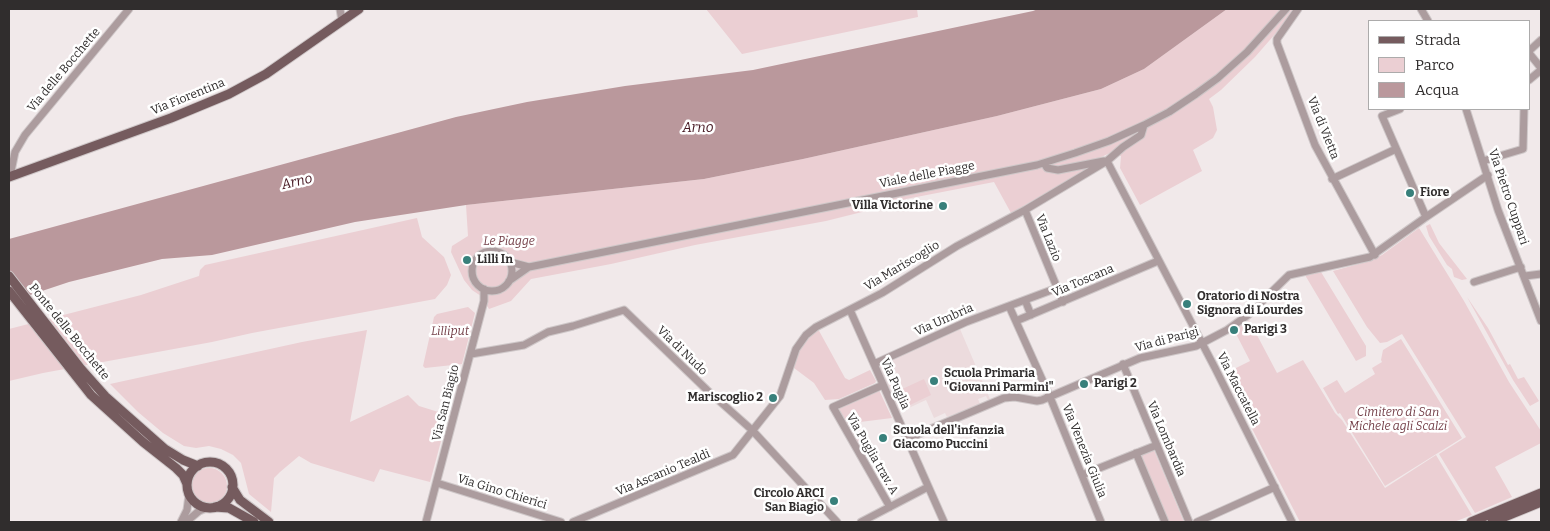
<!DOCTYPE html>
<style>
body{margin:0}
#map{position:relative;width:1550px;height:531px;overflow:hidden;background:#f1e9ea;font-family:Bitter,serif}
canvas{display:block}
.frame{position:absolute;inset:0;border:10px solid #302d2d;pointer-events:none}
.legend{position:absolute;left:1368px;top:20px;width:162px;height:90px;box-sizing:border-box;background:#fff;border:1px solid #acabab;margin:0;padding:6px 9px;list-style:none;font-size:15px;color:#302d2d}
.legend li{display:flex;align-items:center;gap:10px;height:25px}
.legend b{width:25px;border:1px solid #acabab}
</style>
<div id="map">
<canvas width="1550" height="531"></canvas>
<div class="frame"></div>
<ul class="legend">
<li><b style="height:6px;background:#755b5e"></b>Strada</li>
<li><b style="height:14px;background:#ebcfd3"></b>Parco</li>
<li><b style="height:14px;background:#ba989c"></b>Acqua</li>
</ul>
</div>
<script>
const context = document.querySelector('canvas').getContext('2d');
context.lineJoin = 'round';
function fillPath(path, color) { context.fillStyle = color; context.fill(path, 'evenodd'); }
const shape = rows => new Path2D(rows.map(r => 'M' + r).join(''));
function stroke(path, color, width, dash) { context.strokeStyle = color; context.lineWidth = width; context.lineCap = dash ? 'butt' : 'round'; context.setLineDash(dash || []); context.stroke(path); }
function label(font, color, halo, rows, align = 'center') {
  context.font = font + ' Bitter,serif'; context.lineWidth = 5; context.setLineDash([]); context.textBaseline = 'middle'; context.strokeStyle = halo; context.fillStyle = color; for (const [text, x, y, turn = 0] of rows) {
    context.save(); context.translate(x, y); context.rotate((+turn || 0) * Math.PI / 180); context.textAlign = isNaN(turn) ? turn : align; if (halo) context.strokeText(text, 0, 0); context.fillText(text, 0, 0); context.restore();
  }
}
fillPath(shape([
 [960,329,990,399,988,400,986,396,978,399,980,404,947,417,945,413,934,418,926,400,900,412,879,366]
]), '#ecdbdd');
fillPath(shape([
 [706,9,917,9,918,17,742,54],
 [1227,9,1297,9,1255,57,1221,90,1209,99,1213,107,1217,130,1213,138,1193,150,1202,171,1140,205,1120,168,1121,156,1110,153,1099,158,1096,164,1011,213,994,182,906,199,906,201,826,221,695,245,611,264,531,279,511,301,489,309,481,296,472,290,464,280,451,252,452,246,468,236,466,205,704,179,803,159,997,116,1101,89,1144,69],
 [417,218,422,237,444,257,451,275,447,285,435,299,252,333,212,342,43,373,9,381,9,329,141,295,199,276,200,270,205,265],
 [1430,224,1439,243,1467,279,1462,280,1454,277,1452,269,1447,265,1429,236,1426,226],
 [1419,228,1464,301,1509,382,1541,431,1541,443,1495,467,1512,497,1475,513,1439,454,1466,437,1402,334,1387,342,1380,343,1367,327,1333,271,1366,262,1382,255],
 [1321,272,1366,346,1366,356,1356,361,1305,275],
 [1467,297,1488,328,1508,365,1510,364,1518,379,1524,377,1539,401,1530,406,1513,380],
 [468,307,475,313,462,364,425,368,423,366,434,317,437,314],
 [1249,320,1277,373,1303,360,1335,413,1342,420,1385,488,1436,455,1472,515,1454,522,1300,522,1224,374,1250,361,1234,330],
 [818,329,845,378,849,380,870,370,876,381,875,383,839,399,825,400,814,383,794,368,795,360,803,342],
 [367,330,350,422,408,395,419,406,448,415,430,482,380,469,374,482,311,463,299,456,280,472,274,478,271,512,249,494,241,463,233,455,221,449,209,446,196,448,184,446,163,433,138,412,110,384,302,342],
 [1401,339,1462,438,1385,486,1340,413,1338,414,1323,388,1337,380,1345,393,1375,374,1372,368,1382,362,1381,360,1383,350],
 [924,379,931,395,908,406,900,390],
 [879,390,892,418,860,422,867,456,865,456,838,410,839,408],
 [1154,450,1184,522,1169,522,1141,455],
 '191 486a18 18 0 1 1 36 0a18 18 0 1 1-36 0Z'
]), '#ebcfd3');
fillPath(shape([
 [1038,9,1227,9,1144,69,1101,89,997,116,803,159,704,179,466,205,355,222,212,255,162,259,69,282,9,302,9,239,456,117,527,102,625,86,753,70,1033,11]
]), '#ba989c');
const minor = shape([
 [340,9,342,21],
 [1298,9,1277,39,1277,43,1315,145,1375,255],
 [1421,9,1428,21],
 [1529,51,1541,40],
 [1529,53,1541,68],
 [1529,80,1541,70],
 [1400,109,1382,116,1426,217],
 [1466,109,1498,210,1541,321],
 [1107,161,1215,368,1292,522],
 [1483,161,1523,149,1524,109],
 [1044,163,1047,168,1058,170,1104,161],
 [10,176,15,152,25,135,129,9],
 [1332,179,1396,149],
 [1025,210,1063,302],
 '472 271a20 20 0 1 1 40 0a20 20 0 1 1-40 0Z',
 [510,262,529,267],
 [1525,276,1541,274],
 [509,281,529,267,1037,165,1075,153,1109,141,1144,125,1169,112,1196,94,1218,78,1247,52,1286,9],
 [1474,282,1521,267],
 [1025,300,1031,315],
 [1009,306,1050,397,1101,522],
 [850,310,944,522],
 [1016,321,1158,261],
 [471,354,524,345,548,332,573,326,624,310,707,390,752,430,837,522],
 [874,364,966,322,1057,288],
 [1123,364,1189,522],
 [883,385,833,407,890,507],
 [907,439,1004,398,1015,397,1037,401,1042,400,1140,358,1196,346,1206,341,1227,330,1248,315,1289,275,1370,257,1426,217,1488,175],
 [1136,453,1165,522],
 [1082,475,1157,445],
 [437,483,561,522],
 [181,522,187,510,189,495],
 [186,522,199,511,206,508],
 [426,522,484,301,484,289],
 [573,522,733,455,780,396,796,349,806,335,816,327,882,293,957,246,1025,210,1107,161,1123,147,1141,135,1144,125],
 [861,522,928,487],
 [1197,522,1275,487]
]);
const major = shape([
 [9,177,171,118,229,94,266,74,359,9],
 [9,276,81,369,105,396,165,449,183,460,198,466],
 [9,291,91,395,143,442,176,468,183,475,187,484],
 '187 485a23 23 0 1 1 46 0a23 23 0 1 1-46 0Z',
 [232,487,240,500,269,522],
 [215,507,229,508,254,522],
 [1471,522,1541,493],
 [1492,522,1541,502]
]);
stroke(minor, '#cec7c8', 9);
stroke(major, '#cec7c8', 11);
stroke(minor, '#ac9c9e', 7);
stroke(major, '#755b5e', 9);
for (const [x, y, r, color] of [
 [1410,193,5,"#38807b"],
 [943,206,5,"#38807b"],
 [467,260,5,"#38807b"],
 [1187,304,5,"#38807b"],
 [1234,330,5,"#38807b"],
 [934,381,5,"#38807b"],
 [1084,384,5,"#38807b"],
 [773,398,5,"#38807b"],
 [883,438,5,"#38807b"],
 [834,501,5,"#38807b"]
]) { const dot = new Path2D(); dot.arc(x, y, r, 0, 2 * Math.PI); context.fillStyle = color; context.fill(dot); stroke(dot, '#fff', 2); }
label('12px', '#302d2d', '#fff', [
 ["Via delle Bocchette",64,70,-50],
 ["Via Fiorentina",188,97,-22],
 ["Via di Vietta",1323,128,68],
 ["Viale delle Piagge",927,175,-11],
 ["Via Pietro Cuppari",1508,197,71],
 ["Via Lazio",1048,238,68],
 ["Via Mariscoglio",902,266,-31],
 ["Via Toscana",1083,281,-23],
 ["Via Umbria",944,320,-24],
 ["Ponte delle Bocchette",69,332,51],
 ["Via di Parigi",1167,340,-15],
 ["Via di Nudo",682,351,44],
 ["Via Puglia",895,384,66],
 ["Via Maccatella",1238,389,63],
 ["Via San Biagio",446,403,-76],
 ["Via Lombardia",1166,439,67],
 ["Via Venezia Giulia",1084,451,68],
 ["Via Puglia trav. A",872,454,60],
 ["Via Ascanio Tealdi",663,473,-23],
 ["Via Gino Chierici",502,492,17]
]);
label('bold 12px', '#302d2d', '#fff', [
 ["Fiore",1420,193],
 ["Villa Victorine",933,206,"right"],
 ["Lilli In",477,260],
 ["Oratorio di Nostra",1197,297],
 ["Signora di Lourdes",1197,311],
 ["Parigi 3",1244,330],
 ["Scuola Primaria",944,374],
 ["\"Giovanni Parmini\"",944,388],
 ["Parigi 2",1094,384],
 ["Mariscoglio 2",763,398,"right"],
 ["Scuola dell'infanzia",893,431],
 ["Giacomo Puccini",893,445],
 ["Circolo ARCI",824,494,"right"],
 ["San Biagio",824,508,"right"]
], 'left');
label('italic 12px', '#744049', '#fff', [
 ["Le Piagge",509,242],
 ["Lilliput",450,332],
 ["Cimitero di San",1398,413],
 ["Michele agli Scalzi",1398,427]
]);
label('italic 14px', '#481a24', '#fff', [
 ["Arno",698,128],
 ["Arno",297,182,-13]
]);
</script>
